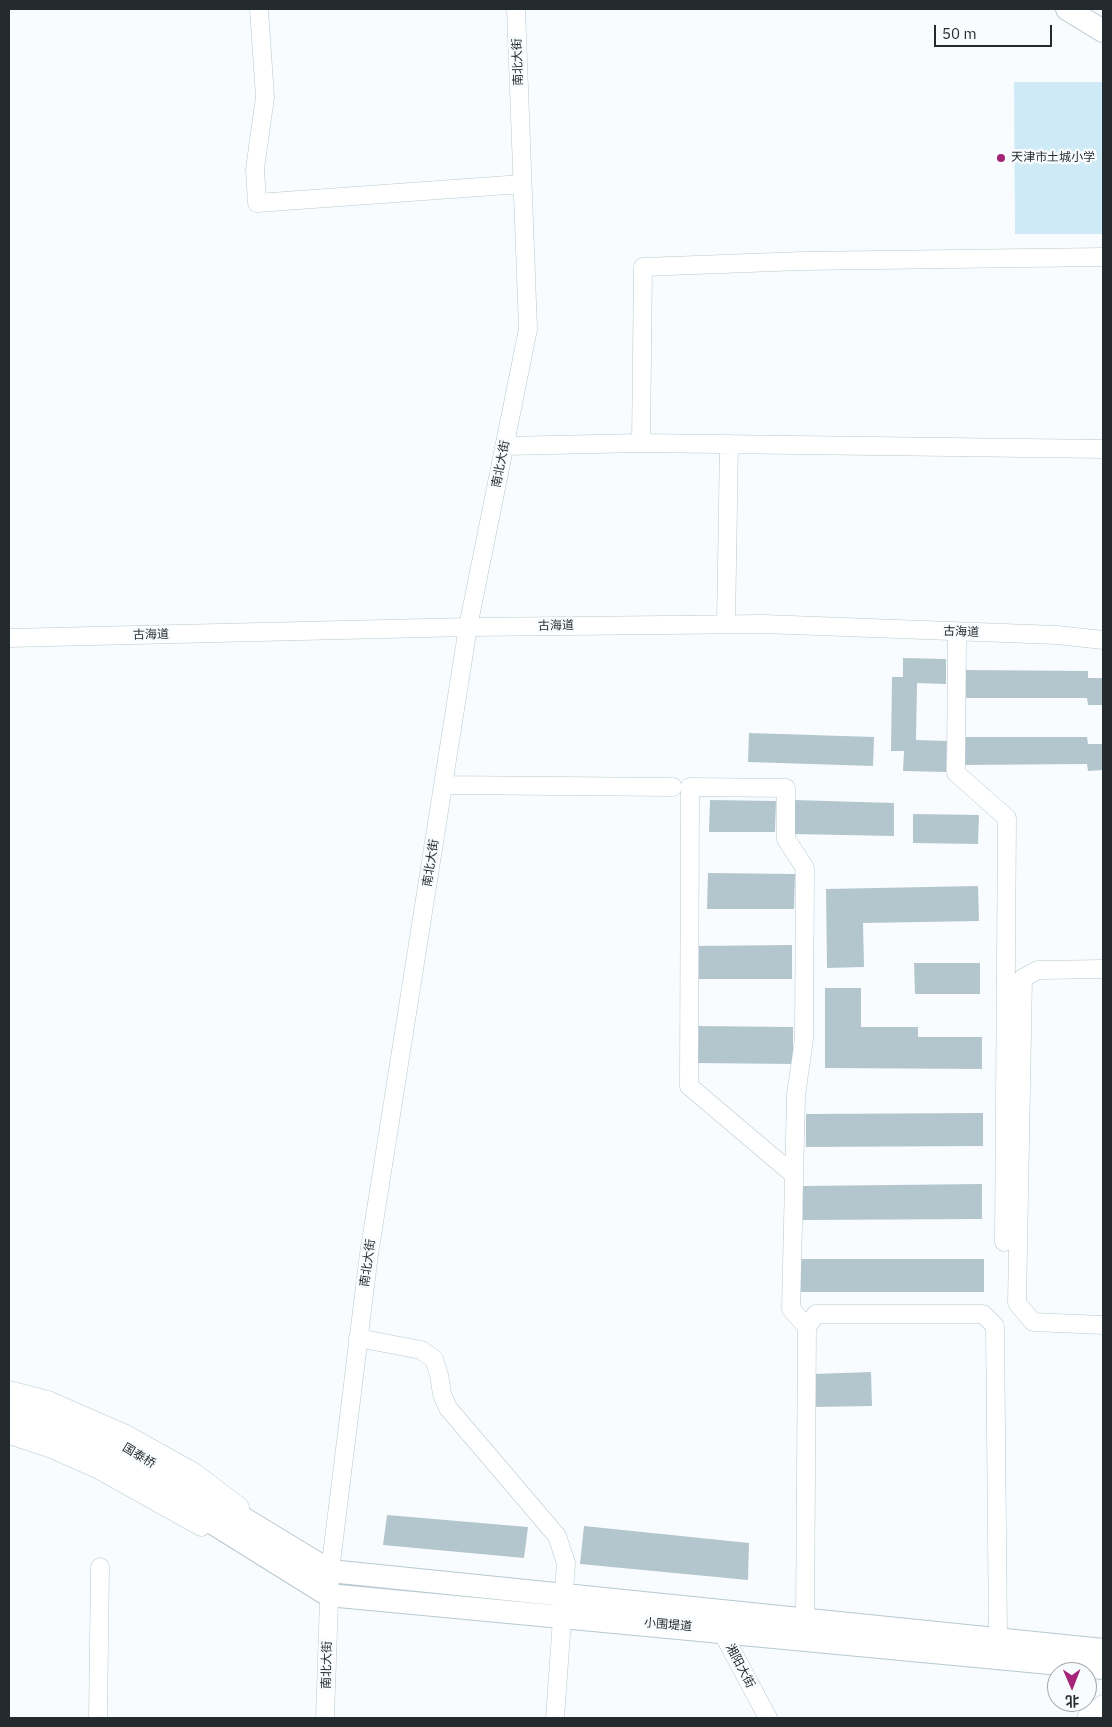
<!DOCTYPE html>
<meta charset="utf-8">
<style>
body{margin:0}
#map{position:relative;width:1112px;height:1727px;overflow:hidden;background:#f9fcfe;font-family:"IBM Plex Sans","Noto Sans SC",sans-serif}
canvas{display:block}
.frame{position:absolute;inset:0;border:10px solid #242b2e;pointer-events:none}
.north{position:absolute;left:1047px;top:1662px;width:50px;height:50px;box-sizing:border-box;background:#f9fcfe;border:1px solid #a4a8ab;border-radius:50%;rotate:179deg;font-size:14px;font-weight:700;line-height:20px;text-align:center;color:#242b2e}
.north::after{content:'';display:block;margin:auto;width:18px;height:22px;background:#a42577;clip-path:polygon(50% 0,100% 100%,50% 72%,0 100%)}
.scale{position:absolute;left:934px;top:25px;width:118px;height:22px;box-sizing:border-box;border:2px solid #242b2e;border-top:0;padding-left:6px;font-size:15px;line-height:18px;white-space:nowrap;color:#242b2e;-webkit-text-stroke:4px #f9fcfe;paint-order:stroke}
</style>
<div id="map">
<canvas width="1112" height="1727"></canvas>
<div class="frame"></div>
<div class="north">北</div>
<div class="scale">50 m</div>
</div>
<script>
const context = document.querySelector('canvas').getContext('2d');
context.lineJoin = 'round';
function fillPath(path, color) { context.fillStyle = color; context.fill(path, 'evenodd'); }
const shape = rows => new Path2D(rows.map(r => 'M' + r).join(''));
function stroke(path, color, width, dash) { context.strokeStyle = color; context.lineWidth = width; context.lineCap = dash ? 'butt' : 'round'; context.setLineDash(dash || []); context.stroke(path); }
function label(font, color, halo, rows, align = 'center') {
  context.font = font + ' "IBM Plex Sans","Noto Sans SC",sans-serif'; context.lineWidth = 5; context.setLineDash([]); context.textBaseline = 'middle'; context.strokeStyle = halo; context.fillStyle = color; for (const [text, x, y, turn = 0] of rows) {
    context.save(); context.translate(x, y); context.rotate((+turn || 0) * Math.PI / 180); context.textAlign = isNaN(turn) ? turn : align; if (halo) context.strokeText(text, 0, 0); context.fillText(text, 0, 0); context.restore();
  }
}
fillPath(shape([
 [1014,82,1103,82,1103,234,1015,234]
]), '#cdeaf6');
fillPath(shape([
 [903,658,946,659,946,684,917,683,916,740,947,741,946,772,903,771,904,751,891,751,892,677,903,677],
 [964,670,1088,671,1088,678,1103,678,1103,705,1088,705,1087,698,963,698],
 [749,733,874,737,873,766,748,762],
 [962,737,1087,737,1088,744,1103,744,1103,770,1088,771,1087,764,963,765],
 [710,800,776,801,775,832,709,832],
 [794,800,894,803,894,836,793,834],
 [913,814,979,815,978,844,913,843],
 [708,873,795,874,794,909,707,909],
 [978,886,979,921,863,923,864,967,827,968,826,889],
 [792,945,792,979,694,979,694,946],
 [914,963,980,963,980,994,915,994],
 [825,988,861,988,861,1027,918,1027,918,1037,982,1037,982,1069,825,1068],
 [694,1026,793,1027,793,1064,694,1063],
 [983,1113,983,1146,806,1147,806,1114],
 [982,1184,982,1219,803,1220,803,1186],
 [800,1259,984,1259,984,1292,800,1292],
 [871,1372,872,1406,814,1407,813,1374],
 [387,1515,528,1527,524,1558,383,1545],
 [584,1526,749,1543,748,1580,580,1564]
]), '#b4c6cd');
const minor = shape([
 [259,9,265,97,255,169,257,203,522,184],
 [641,443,643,267,802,261,1103,257],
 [505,446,641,443,1103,449],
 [726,624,729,444],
 [957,631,956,773,1007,818,1004,1242],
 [9,638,468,627,764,624,1057,635,1103,640],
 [443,785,673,787],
 [1103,969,1038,970,1023,978,1017,1303,1033,1322,1103,1325],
 [794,1175,689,1086,690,787,786,788,786,839,805,868,804,1039,796,1095,791,1309,807,1327],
 [358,1338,421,1350,434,1359,439,1375,442,1394,448,1408,557,1536,566,1563,555,1718],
 [9,1390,48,1400,126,1434,194,1472,240,1507],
 [9,1435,52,1449,97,1469,201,1527],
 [805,1620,807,1327,816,1314,983,1314,995,1326,998,1639],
 [721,1623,721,1630,768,1718],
 [98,1718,100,1567],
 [325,1718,330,1571,369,1254,468,627,528,329,516,9],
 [1086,1718,1103,1704]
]);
const major = shape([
 [1067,9,1103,31],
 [9,1401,75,1422,129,1449,330,1571,1103,1650],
 [9,1422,49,1433,105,1459,166,1494,328,1595,1103,1668]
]);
stroke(minor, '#b7c9d0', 19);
stroke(major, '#b7c9d0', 24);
stroke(minor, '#fff', 18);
stroke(major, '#fff', 22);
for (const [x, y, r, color] of [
 [1001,158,5,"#a42577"]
]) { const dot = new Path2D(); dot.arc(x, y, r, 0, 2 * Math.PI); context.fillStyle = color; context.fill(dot); stroke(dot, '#f9fcfe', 2); }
label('12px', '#242b2e', '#f9fcfe', [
 ["南北大街",518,62,-92],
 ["南北大街",501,464,-79],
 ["古海道",556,626,-1],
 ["古海道",961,632,2],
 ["古海道",151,635,-1],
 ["南北大街",431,863,-81],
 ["南北大街",368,1263,-82],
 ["国泰桥",139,1456,31],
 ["小围堤道",668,1625,5],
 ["南北大街",327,1665,-89],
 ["湘阳大街",740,1666,62]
]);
label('12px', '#242b2e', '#f9fcfe', [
 ["天津市土城小学",1011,158]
], 'left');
</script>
